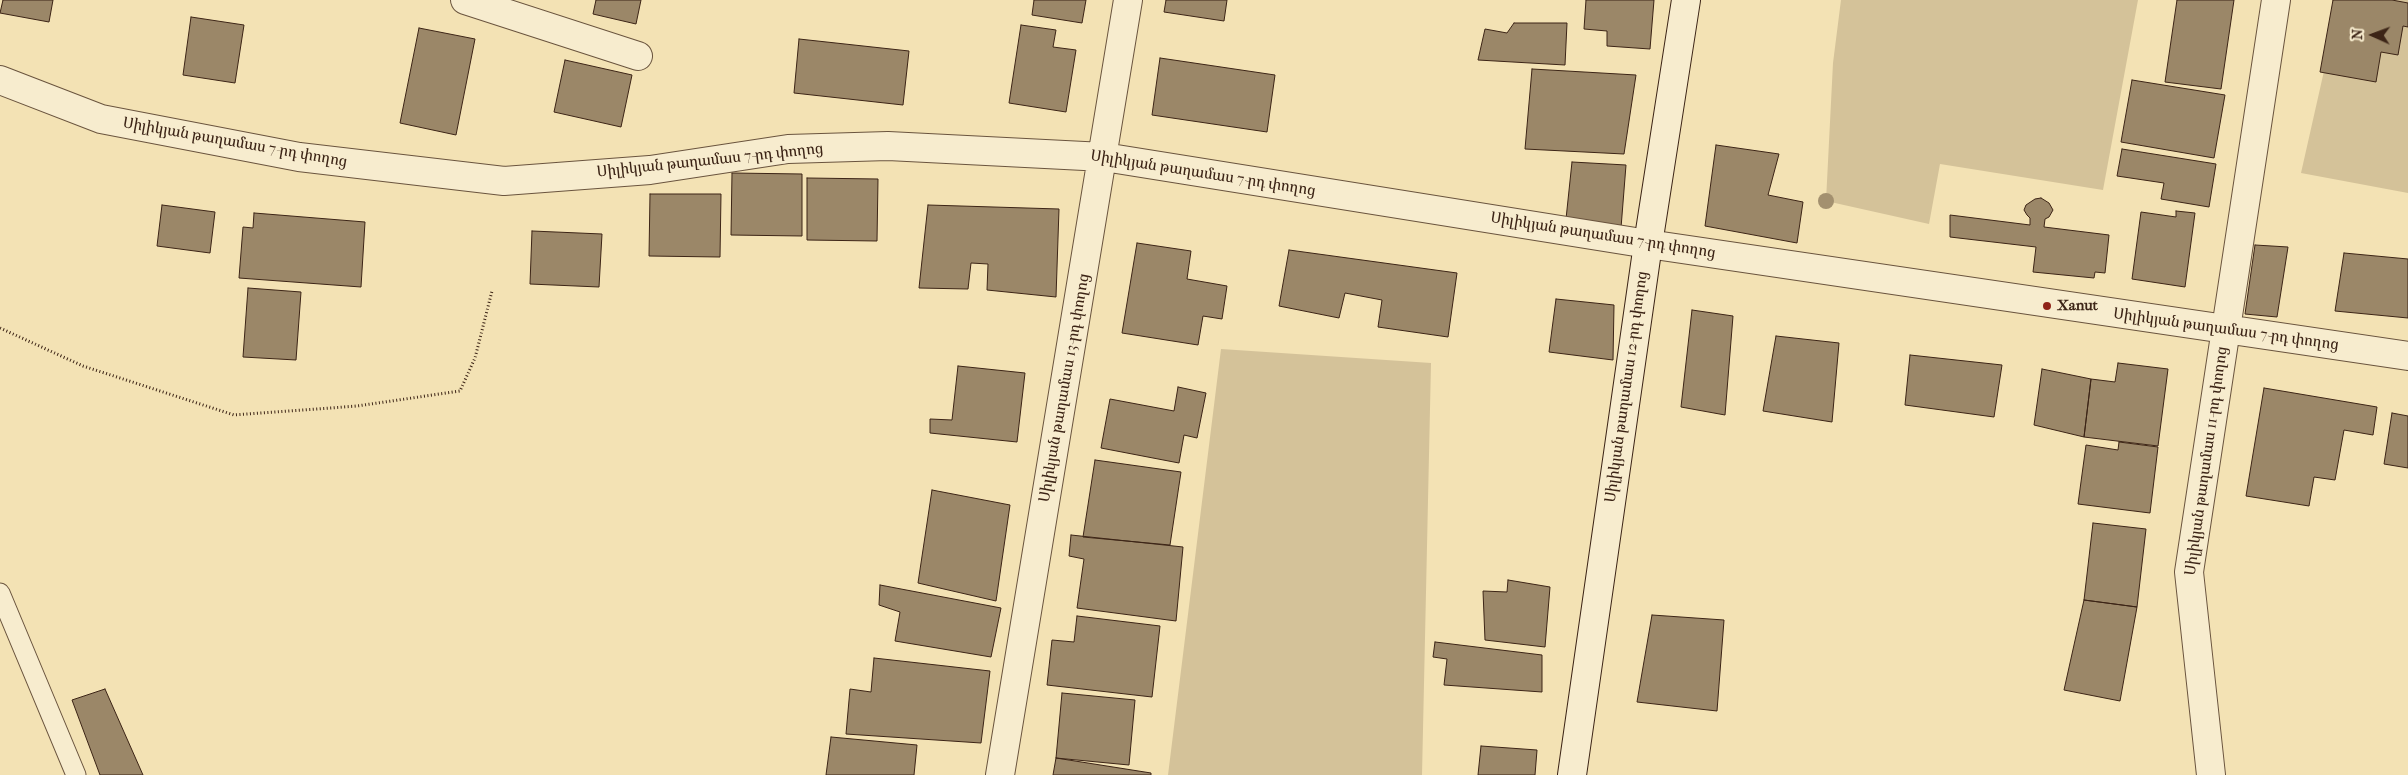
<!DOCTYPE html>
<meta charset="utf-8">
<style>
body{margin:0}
#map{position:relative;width:2408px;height:775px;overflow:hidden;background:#f3e2b4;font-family:"IM FELL French Canon",serif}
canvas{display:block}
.north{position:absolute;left:2348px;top:10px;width:50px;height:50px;-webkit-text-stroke:4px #f7ecce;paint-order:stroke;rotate:272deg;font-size:14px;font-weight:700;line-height:20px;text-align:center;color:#3c2416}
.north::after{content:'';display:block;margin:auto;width:18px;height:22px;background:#3c2416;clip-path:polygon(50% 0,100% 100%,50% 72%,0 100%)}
</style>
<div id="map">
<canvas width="2408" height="775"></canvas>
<div class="north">N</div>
</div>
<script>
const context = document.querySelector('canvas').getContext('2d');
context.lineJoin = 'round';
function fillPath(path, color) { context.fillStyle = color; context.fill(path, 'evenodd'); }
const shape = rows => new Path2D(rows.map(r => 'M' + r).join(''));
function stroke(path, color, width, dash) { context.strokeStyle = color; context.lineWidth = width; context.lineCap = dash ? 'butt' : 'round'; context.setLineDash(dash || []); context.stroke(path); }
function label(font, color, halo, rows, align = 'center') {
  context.font = font + ' "IM FELL French Canon","Noto Serif Armenian",serif'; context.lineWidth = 5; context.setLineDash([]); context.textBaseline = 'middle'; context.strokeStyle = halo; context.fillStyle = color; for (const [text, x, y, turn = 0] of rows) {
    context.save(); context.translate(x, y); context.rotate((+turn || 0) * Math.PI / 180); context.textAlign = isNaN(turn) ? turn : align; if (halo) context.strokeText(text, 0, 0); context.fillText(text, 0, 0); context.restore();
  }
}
fillPath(shape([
 [1841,0,2138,0,2103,190,1940,164,1929,224,1826,201,1833,63],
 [2340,0,2408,0,2408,193,2301,173],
 [1221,349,1431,363,1422,775,1168,775]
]), '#d4c299');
const building = shape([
 [3,0,53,0,49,22,0,13,3,0],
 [596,0,641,0,636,24,593,14,596,0],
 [1034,0,1086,0,1082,23,1032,15,1034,0],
 [1166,0,1227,0,1224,21,1164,12,1166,0],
 [1586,0,1654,0,1650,49,1607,46,1607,31,1584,29,1586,0],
 [2177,0,2234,0,2221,89,2165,82,2177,0],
 [2333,0,2392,0,2408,3,2408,27,2403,26,2398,55,2381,52,2376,82,2320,72,2333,0],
 [191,17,244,25,235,83,183,75,191,17],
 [1514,23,1567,23,1565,65,1478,60,1485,29,1507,33,1514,23],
 [1021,25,1056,30,1053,47,1076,50,1066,112,1009,103,1021,25],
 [419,28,475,39,456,135,400,123,419,28],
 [799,39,909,51,903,105,794,93,799,39],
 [1160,58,1275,75,1267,132,1152,115,1160,58],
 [565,60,632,75,621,127,554,112,565,60],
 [1532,69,1636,75,1624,154,1525,149,1532,69],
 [2132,80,2225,95,2214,158,2121,142,2132,80],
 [1716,145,1779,154,1768,195,1803,202,1797,243,1705,226,1716,145],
 [2122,149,2216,164,2209,207,2161,199,2164,183,2117,176,2122,149],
 [1572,162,1626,165,1621,228,1566,219,1572,162],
 [732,173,802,174,802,236,731,235,732,173],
 [807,178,878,179,877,241,807,240,807,178],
 [650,194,721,194,720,257,649,256,650,194],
 [2041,198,2049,203,2053,210,2049,217,2045,219,2044,227,2109,235,2105,273,2095,272,2094,278,2033,272,2036,247,1950,237,1950,215,2030,225,2030,218,2027,215,2024,210,2026,205,2035,199,2041,198],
 [162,205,215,212,210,253,157,246,162,205],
 [928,205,1059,209,1056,297,987,290,988,264,971,263,968,289,919,288,928,205],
 [2176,211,2195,213,2185,287,2132,279,2141,212,2176,217,2176,211],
 [254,213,365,222,361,287,239,278,243,227,253,228,254,213],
 [532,231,602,234,599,287,530,284,532,231],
 [1137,243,1191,251,1187,279,1227,286,1222,319,1203,316,1198,345,1122,333,1137,243],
 [2255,245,2288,247,2277,317,2245,314,2255,245],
 [1289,250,1457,273,1448,337,1378,327,1382,300,1345,293,1339,318,1279,306,1289,250],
 [2344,253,2408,259,2408,318,2335,311,2344,253],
 [248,288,301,292,296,360,243,357,248,288],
 [1556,299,1614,305,1613,360,1549,352,1556,299],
 [1692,310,1733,316,1725,415,1681,407,1692,310],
 [1776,336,1839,343,1832,422,1763,411,1776,336],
 [1910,355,2002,365,1994,417,1905,405,1910,355],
 [2118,363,2168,369,2158,446,2084,437,2091,379,2115,382,2118,363],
 [958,366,1025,373,1017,442,930,433,930,419,952,420,958,366],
 [2042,369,2091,379,2084,437,2034,425,2042,369],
 [1178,387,1206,393,1197,438,1184,435,1179,463,1101,448,1110,399,1174,411,1178,387],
 [2264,388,2377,407,2373,435,2344,430,2335,480,2314,477,2309,506,2246,496,2264,388],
 [2392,413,2408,416,2408,468,2384,464,2392,413],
 [2119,442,2158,447,2150,513,2078,504,2086,445,2118,450,2119,442],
 [1095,460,1181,472,1170,545,1083,537,1095,460],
 [932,490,1010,505,996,601,918,583,932,490],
 [2093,523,2146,529,2137,607,2084,600,2093,523],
 [1071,535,1183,547,1176,621,1077,608,1084,559,1069,556,1071,535],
 [1508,580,1550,587,1545,647,1485,640,1483,591,1507,592,1508,580],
 [880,585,1001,608,991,657,895,641,900,612,879,605,880,585],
 [2084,600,2137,607,2120,701,2064,690,2084,600],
 [1652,615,1724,620,1717,711,1637,702,1652,615],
 [1077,616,1160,626,1152,697,1047,685,1052,640,1074,642,1077,616],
 [1435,642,1542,655,1542,692,1444,685,1447,659,1433,657,1435,642],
 [874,658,990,671,981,743,846,734,850,689,871,692,874,658],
 [105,689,143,775,100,775,72,700,105,689],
 [1062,693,1135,700,1129,765,1056,758,1062,693],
 [831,737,917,745,914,775,826,775,831,737],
 [1481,746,1537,750,1535,775,1478,775,1481,746],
 [1056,758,1151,773,1151,775,1053,775,1056,758]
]);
fillPath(building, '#9b8768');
stroke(building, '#3c2416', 1);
const lane = shape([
 [0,593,76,775]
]);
const street = shape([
 [465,0,638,56],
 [0,80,101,119,299,157,504,181,650,170,788,149,888,146,1104,157,1648,244,2408,356],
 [1000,775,1128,0],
 [2211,775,2189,572,2276,0]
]);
const secondary = shape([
 [1572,775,1648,244,1686,0]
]);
stroke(lane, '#6a543e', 21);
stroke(street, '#6a543e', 30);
stroke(secondary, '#3c2416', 30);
stroke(shape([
 [0,328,83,366,234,415,357,406,460,391,475,358,492,291]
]), '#3c2416', 3, [1, 2.5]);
stroke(lane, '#f7ecce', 19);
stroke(street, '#f7ecce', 28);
stroke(secondary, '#f7ecce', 28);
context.fillStyle = '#a3906f';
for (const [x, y] of [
 [1826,201]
]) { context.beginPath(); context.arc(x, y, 8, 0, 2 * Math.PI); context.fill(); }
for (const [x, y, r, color] of [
 [2047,306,5,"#8f2418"]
]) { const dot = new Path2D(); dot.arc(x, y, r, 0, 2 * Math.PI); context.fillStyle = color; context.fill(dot); stroke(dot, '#f7ecce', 2); }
label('15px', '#3c2416', '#f7ecce', [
 ["Սիլիկյան թաղամաս 7-րդ փողոց",235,143,10],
 ["Սիլիկյան թաղամաս 7-րդ փողոց",710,161,-6],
 ["Սիլիկյան թաղամաս 7-րդ փողոց",1203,174,9],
 ["Սիլիկյան թաղամաս 7-րդ փողոց",1603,236,9],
 ["Սիլիկյան թաղամաս 7-րդ փողոց",2226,330,8],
 ["Սիլիկյան թաղամաս 12-րդ փողոց",1627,387,-82],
 ["Սիլիկյան թաղամաս 13-րդ փողոց",1065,388,-80],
 ["Սիլիկյան թաղամաս 11-րդ փողոց",2207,461,-82]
]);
label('bold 15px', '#3c2416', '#f7ecce', [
 ["Xanut",2057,306]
], 'left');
</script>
